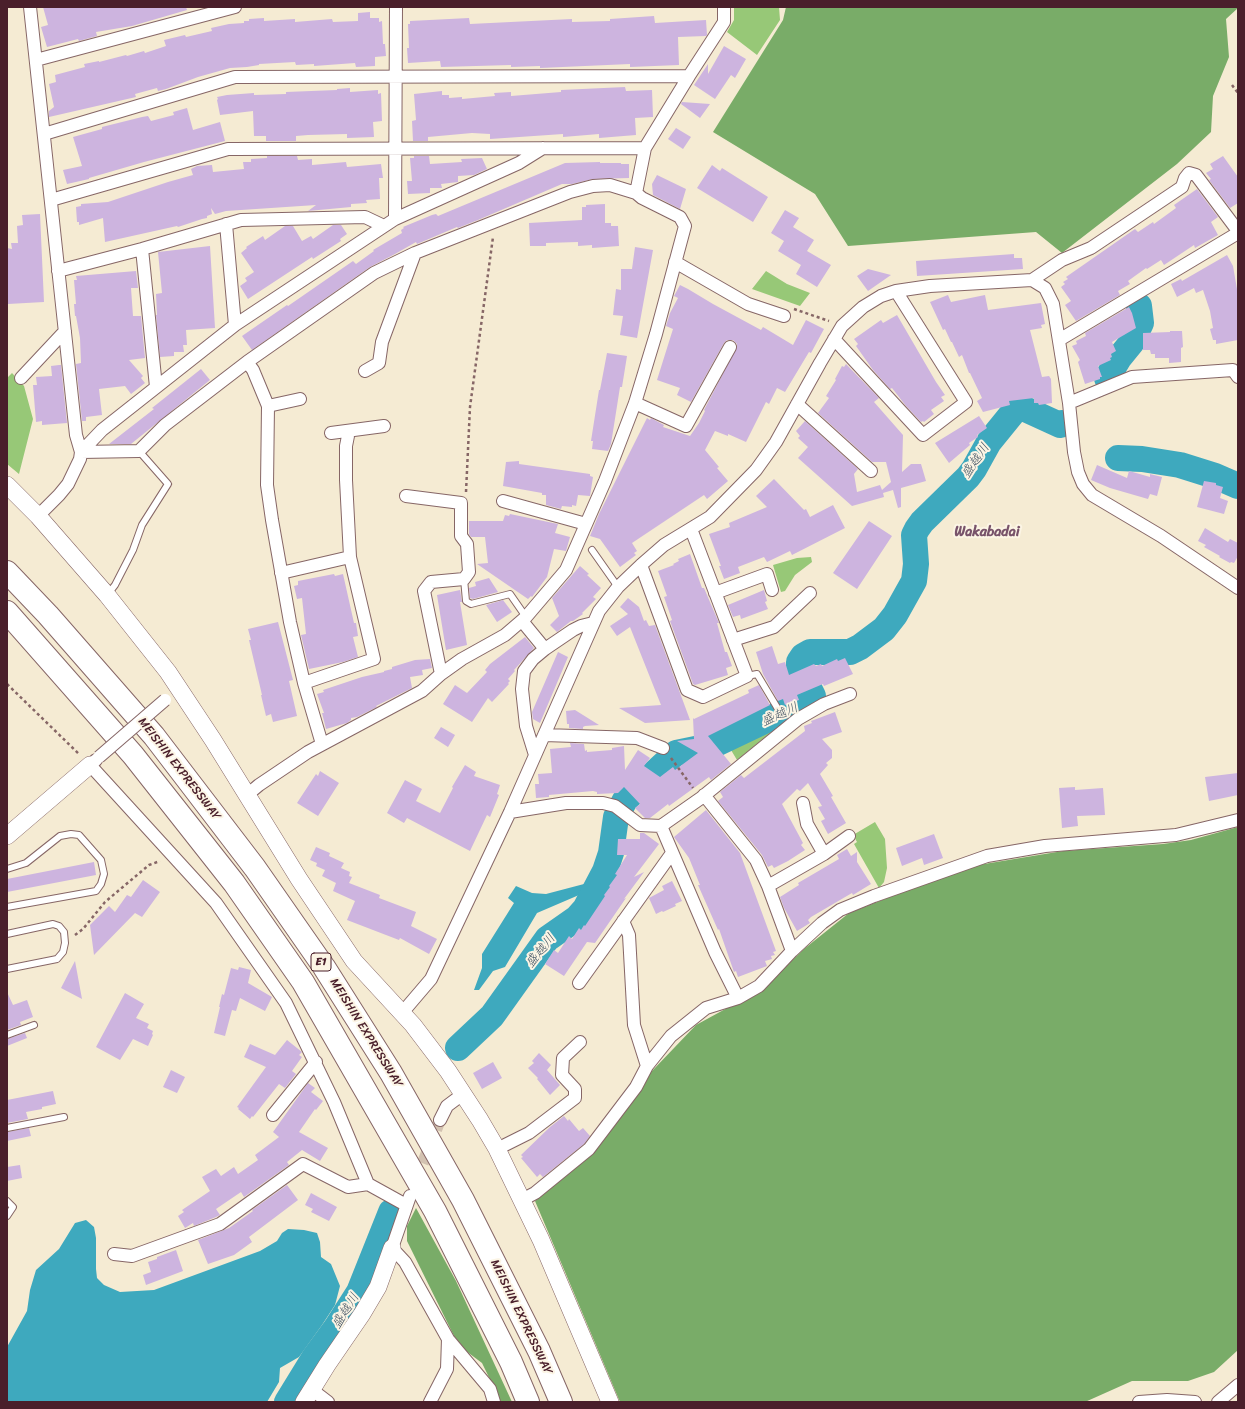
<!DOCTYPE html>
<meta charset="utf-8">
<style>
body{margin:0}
#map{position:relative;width:1245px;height:1409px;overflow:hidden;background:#f5ebd3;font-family:Sriracha,sans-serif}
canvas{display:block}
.frame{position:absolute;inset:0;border:8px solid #4a1f2b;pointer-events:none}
</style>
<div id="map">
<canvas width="1245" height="1409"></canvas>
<div class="frame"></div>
</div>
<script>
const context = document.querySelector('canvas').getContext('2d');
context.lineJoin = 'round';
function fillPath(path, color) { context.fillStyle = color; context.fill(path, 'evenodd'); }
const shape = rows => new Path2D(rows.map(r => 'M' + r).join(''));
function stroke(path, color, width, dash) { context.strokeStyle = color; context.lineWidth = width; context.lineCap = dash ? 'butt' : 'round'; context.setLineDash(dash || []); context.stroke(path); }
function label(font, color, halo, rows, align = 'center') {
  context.font = font + ' Sriracha,"Klee One",sans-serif'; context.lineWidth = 4; context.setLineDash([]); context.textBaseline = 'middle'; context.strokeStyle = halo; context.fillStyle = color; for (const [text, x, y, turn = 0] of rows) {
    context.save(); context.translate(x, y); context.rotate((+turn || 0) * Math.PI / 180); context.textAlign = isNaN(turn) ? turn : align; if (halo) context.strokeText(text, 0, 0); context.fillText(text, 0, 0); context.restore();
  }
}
fillPath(shape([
 [734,7,779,7,780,20,757,55,727,32,734,20],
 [766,271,787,284,810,293,800,306,752,289],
 [12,373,24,386,33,419,19,474,7,464,7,378],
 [811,557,812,562,795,575,785,591,781,592,773,565,797,558],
 [795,713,737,760,731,750,743,738,781,717],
 [875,822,885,839,887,868,884,882,879,888,854,844,857,842,853,835]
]), '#97c877');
fillPath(shape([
 [786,7,1238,7,1238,8,1226,19,1229,57,1213,96,1211,132,1177,164,1062,253,1036,232,848,246,815,194,713,132,783,20],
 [1238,827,1238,1350,1214,1372,1188,1381,1132,1381,1085,1402,620,1402,535,1201,578,1164,603,1138,652,1071,696,1025,762,989,804,949,849,913,966,867,1063,851,1163,844,1191,840],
 [416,1208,456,1281,512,1402,501,1402,482,1363,466,1351,454,1336,407,1241,407,1226]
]), '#79ac68');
fillPath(shape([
 [598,876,593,889,537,913,505,967,493,971,479,990,474,990,482,968,482,954,514,903,508,898,516,886,532,893,546,894,584,884],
 [86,1220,94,1227,96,1238,96,1269,97,1278,104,1285,120,1292,154,1290,260,1251,277,1241,282,1233,288,1229,304,1230,317,1233,320,1242,321,1257,331,1264,340,1286,335,1305,322,1325,299,1357,280,1368,279,1382,267,1402,7,1402,7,1347,27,1311,30,1290,36,1270,59,1249,75,1223]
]), '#3ea9be');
stroke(shape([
 [590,883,601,879]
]), '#3ea9be', 4.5);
stroke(shape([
 [1107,378,1119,358,1132,342,1141,323,1139,306],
 [1118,458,1142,459,1180,465,1215,476,1238,486],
 [458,1048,492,1016,547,939,577,918,585,909,605,871,611,853,616,817,625,800,676,753,710,746,718,743,781,713,806,704,812,701,813,696,799,668,799,662,803,656,810,652,850,652,860,647,884,629,895,615,914,581,916,564,914,535,917,529,922,522,968,477,974,469,989,442,1015,410,1019,407,1025,409,1060,425,1062,423],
 [287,1402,314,1358,336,1328,359,1292,391,1212]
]), '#3ea9be', 26);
fillPath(shape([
 [43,7,186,7,187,10,132,26,96,32,97,36,79,41,78,39,47,47,41,27,48,25],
 [370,12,370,18,379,18,379,22,382,21,383,44,385,44,386,56,375,57,375,66,356,67,355,63,314,66,314,64,296,65,295,62,259,64,259,65,247,67,230,68,198,77,166,89,158,91,157,88,135,94,136,97,49,117,49,111,54,107,49,84,56,82,55,75,85,67,84,64,99,61,99,62,126,55,127,56,144,51,145,53,166,46,164,40,185,35,186,37,212,31,211,28,229,24,244,23,244,21,249,21,249,19,264,18,264,21,295,19,295,22,332,19,333,22,358,21,358,13],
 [654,16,655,23,706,20,707,35,706,36,678,37,679,65,630,67,630,64,540,68,540,66,511,67,511,65,441,67,440,61,408,63,407,48,409,48,408,24,410,24,410,21,469,18,470,24,572,19,572,22,610,21,610,19],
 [724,46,746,59,735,78,731,75,715,99,694,85,708,64,708,74],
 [625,87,626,91,652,90,653,117,635,118,636,135,599,138,599,134,563,137,563,134,490,139,490,134,472,133,428,137,428,141,413,141,412,121,416,120,414,94,442,91,442,95,449,95,449,98,462,97,462,99,495,96,494,93,511,92,511,96,561,92,561,90],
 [350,88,350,92,378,90,378,94,381,93,382,121,373,122,374,137,347,138,347,134,308,135,296,136,296,141,266,141,266,136,254,136,253,111,220,115,217,100,218,99,217,97,227,95,254,93,254,95,286,94,286,92,337,90,337,89],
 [682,102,710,104,700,118,681,104],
 [187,108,193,130,220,122,225,141,144,162,89,178,89,179,67,184,63,170,82,166,73,137,102,129,102,127,142,117,148,116,151,121,174,115,173,112],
 [676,128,691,137,683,149,668,139],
 [267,156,297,156,298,160,312,159,312,165,346,162,347,167,381,164,383,178,379,178,380,199,366,200,367,203,351,204,351,207,308,211,316,205,226,211,215,214,211,208,212,214,207,216,207,218,202,219,178,227,177,226,105,242,103,218,79,225,79,222,77,222,76,207,81,206,81,204,108,202,168,182,193,175,191,169,197,166,212,165,213,172,244,169,243,162,251,162,251,159,267,158],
 [414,156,429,156,430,164,462,162,461,159,482,158,487,169,474,175,458,176,458,182,441,184,442,188,430,188,430,193,408,194,407,181,412,181,410,158,414,158],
 [1223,156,1238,177,1238,203,1230,208,1209,180,1211,179,1206,173,1213,169,1210,164],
 [600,162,600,163,621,163,621,164,629,164,629,178,593,179,572,184,562,184,478,220,458,228,457,227,417,244,416,242,395,254,370,267,252,350,242,336,287,305,288,306,353,261,356,264,374,251,373,250,402,233,401,230,404,228,403,227,432,215,436,214,438,216,565,163],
 [712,165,720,171,722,168,768,197,753,222,697,188],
 [657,175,686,189,680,209,653,195,652,184],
 [1197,189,1218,217,1211,222,1218,235,1195,248,1194,245,1164,265,1161,260,1147,269,1146,268,1128,281,1130,284,1118,291,1120,295,1076,321,1065,305,1071,301,1061,287,1065,284,1063,282,1068,279,1066,277,1135,229,1138,232,1153,222,1154,224,1176,208,1174,205],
 [605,204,605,223,611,223,611,226,618,226,619,246,592,248,592,245,578,246,578,242,546,243,546,246,530,246,529,223,582,220,582,207,586,207,586,205],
 [785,210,799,218,793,227,814,240,807,251,831,265,817,287,796,274,801,265,778,251,784,241,771,233],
 [40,214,44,302,8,304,7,302,7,248,12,249,11,243,18,243,17,226,23,225,22,215],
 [333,225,341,225,347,234,340,239,341,241,313,259,312,257,248,299,240,286,247,281,245,278,254,272,241,253,247,248,246,247,263,236,265,240,285,226,293,226,302,241,311,236,313,239],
 [210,246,215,328,186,330,187,345,183,345,184,352,174,352,174,356,160,357,156,315,157,315,156,294,162,293,158,252],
 [635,247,653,250,637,338,620,335,623,316,613,315,616,289,621,290,621,269,632,269],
 [1014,254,1014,258,1022,258,1023,269,917,276,916,261],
 [1227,255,1233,266,1238,295,1238,340,1216,344,1216,340,1213,340,1210,329,1213,328,1210,311,1203,290,1196,293,1194,288,1177,297,1171,284,1181,279,1182,281],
 [868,269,891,275,868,291,857,276],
 [136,271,138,288,131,288,133,316,141,316,145,358,129,360,143,376,141,378,145,383,131,394,125,386,99,389,102,415,86,417,86,421,82,421,76,364,81,363,80,338,76,316,75,316,74,304,76,304,74,280,77,280,76,276],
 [680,285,688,289,713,304,761,330,763,327,793,345,806,320,824,329,811,353,809,352,785,392,777,388,769,404,766,402,746,442,728,434,728,436,715,431,705,450,719,467,717,468,728,481,707,499,704,495,632,543,637,551,634,553,636,555,620,567,600,539,590,536,599,514,647,418,650,420,651,418,664,425,663,427,690,436,699,423,705,411,704,410,737,347,737,344,733,340,727,340,724,343,691,402,677,395,680,388,657,380,673,329,666,326,670,313,678,298,674,296],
 [948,295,951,302,985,295,988,310,1041,303,1045,324,1041,325,1042,328,1030,330,1042,377,1049,376,1051,379,1052,403,1039,405,1038,403,1034,403,1034,398,1009,401,1010,405,983,412,977,401,982,398,970,373,969,373,962,355,959,357,952,342,951,342,945,329,943,330,930,302],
 [1129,307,1132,313,1136,328,1112,342,1116,351,1111,354,1112,357,1110,358,1111,360,1098,366,1102,377,1100,377,1100,379,1085,384,1078,362,1080,360,1072,346,1077,344,1076,341,1086,336,1085,333],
 [897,315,936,382,945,395,941,397,944,401,931,410,934,414,924,422,923,421,921,422,906,406,892,388,890,389,873,370,856,346,858,344,854,339,881,320,883,323],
 [1170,331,1182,331,1183,347,1181,348,1181,362,1169,363,1169,358,1155,358,1155,354,1151,354,1150,350,1143,350,1143,333,1170,332],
 [607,353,627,356,622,387,620,387,611,444,608,451,592,449,593,441,591,441,599,390,600,390],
 [846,364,879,398,874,402,903,435,902,472,911,464,921,464,926,481,901,488,901,507,898,508,893,490,883,493,884,497,852,506,798,458,808,447,798,438,800,436,796,431,805,421,858,469,854,474,857,492,880,485,882,490,891,482,886,462,872,462,818,413,829,398,826,396,836,380,835,379,842,366,844,367],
 [59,365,61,365,67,423,42,425,42,421,36,422,33,385,37,385,36,377,52,376,51,366],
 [201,369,210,380,131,444,109,444,154,409,152,408],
 [979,416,987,428,977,435,978,437,969,443,970,445,949,463,935,443],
 [519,461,519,464,590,474,590,476,593,477,590,496,578,495,576,506,572,505,572,507,562,506,561,509,546,505,546,495,542,495,542,493,503,486,506,462],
 [1097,465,1127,478,1129,471,1150,477,1150,474,1162,477,1157,496,1150,494,1148,499,1110,488,1091,480],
 [774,479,804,510,806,509,810,517,833,505,845,528,792,555,790,551,767,562,764,557,738,567,740,573,724,579,719,566,721,566,709,534,730,527,729,523,767,507,756,496],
 [1204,481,1216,483,1216,485,1223,487,1220,498,1228,501,1224,514,1197,507],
 [510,514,558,524,555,533,570,537,566,551,554,549,547,577,532,597,531,596,528,599,477,564,488,563,485,537,471,537,469,534,469,521,503,521,505,515,509,516],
 [869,521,892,536,857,589,833,573],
 [1205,528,1228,542,1230,539,1238,543,1238,556,1234,563,1231,562,1230,563,1219,557,1220,556,1204,547,1206,545,1198,541],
 [690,554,702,588,704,588,719,623,717,623,725,652,727,652,732,666,726,668,728,675,695,685,693,684,670,621,672,620,664,597,667,596,658,571,674,565,673,564,679,561,678,559],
 [580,566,589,574,587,575,601,588,593,597,596,599,582,613,583,614,573,621,571,621,557,632,550,625,559,616,552,598],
 [334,574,335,576,343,574,354,623,356,623,358,636,353,637,358,657,343,662,309,669,301,635,306,634,302,598,297,599,294,586,298,585,298,581],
 [489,578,498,592,473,599,470,598,469,588,476,586,475,582],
 [460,590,462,602,460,602,467,645,446,650,437,595],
 [764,590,767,601,765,602,768,609,741,619,740,615,733,617,728,605],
 [628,598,639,607,644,621,646,620,649,626,655,625,690,720,645,723,619,708,661,705,630,627,617,636,610,626,628,614,620,607],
 [503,600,512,612,497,622,486,605],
 [278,622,293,680,289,681,297,716,273,722,271,714,266,716,261,695,262,695,249,640,251,640,248,629],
 [525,637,534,648,514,670,515,671,508,679,510,681,508,683,509,684,492,702,488,698,472,722,443,704,455,685,467,693,487,672,485,670,490,664],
 [772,646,778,664,785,662,789,675,814,664,816,666,821,664,822,666,837,659,838,661,845,658,853,674,824,686,823,684,797,695,799,700,785,705,783,699,778,701,763,674,756,652],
 [558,652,568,657,540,723,533,719,532,712],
 [430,659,432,668,422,670,423,675,410,677,412,688,376,706,377,707,357,717,351,718,351,720,347,723,326,729,322,713,324,713,317,694,324,692,323,690,362,677,384,672,384,671,392,669,392,667,415,660],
 [759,685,770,705,708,736,731,764,711,780,709,777,669,806,668,804,650,818,645,818,635,808,640,804,624,787,618,793,597,794,597,792,593,791,549,795,549,797,536,798,535,784,539,784,538,774,552,773,550,749,571,747,570,743,584,744,585,751,587,750,587,752,612,750,612,748,624,746,625,770,638,750,650,758,644,766,660,777,673,767,675,770,698,753,677,741,694,739,693,718,694,719,749,693,748,690],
 [575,710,599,725,585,726,583,727,583,729,569,728,569,724,567,724,566,711],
 [835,712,842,732,822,739,832,750,832,758,826,763,828,765,820,774,833,796,831,797,846,823,828,834,821,821,825,819,818,807,822,806,808,783,800,791,797,789,782,804,803,843,801,845,805,850,788,861,774,868,772,865,768,867,762,855,718,801,723,797,720,792,741,775,744,778,805,731,804,726,812,723,811,721],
 [441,727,455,735,448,747,434,738],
 [465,765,476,772,474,776,500,785,497,794,499,795,490,817,487,815,470,851,407,818,404,823,387,813,405,780,422,789,416,801,440,813,453,788,452,787],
 [320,771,339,783,318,816,297,803,316,774,318,776],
 [1238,773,1238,795,1209,801,1205,777],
 [1075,787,1075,790,1103,788,1105,815,1077,816,1078,826,1062,828,1059,788],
 [706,810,740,853,776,951,773,952,775,955,771,956,772,959,765,961,767,966,738,977,736,971,734,972,719,929,718,930,698,885,700,885,689,858,674,837],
 [640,833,644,833,659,844,634,877,644,872,624,899,626,898,595,943,587,942,564,976,545,964,554,950,558,953,569,936,572,939,579,928,581,930,584,925,585,926,605,896,604,895,610,887,609,886,617,875,615,874,627,855,617,855,618,839,640,839],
 [934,834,943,858,924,865,922,858,902,866,896,848],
 [316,847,330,853,329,856,344,863,341,868,350,872,349,876,352,877,349,883,380,895,379,898,416,912,411,926,437,939,429,954,400,938,399,940,347,920,355,901,333,891,336,883,322,876,325,870,316,866,317,863,310,860],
 [847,849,851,856,857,852,857,862,871,884,853,895,852,893,811,917,808,920,810,923,797,931,784,908,780,897,799,885,798,883,839,859,837,855],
 [94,862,96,875,7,892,7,879],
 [143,880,160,892,142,917,135,913,94,955,90,925,109,906,115,912,127,895,131,897],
 [672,881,682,901,675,904,676,906,663,912,662,911,656,914,649,898,664,890,662,886],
 [75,961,82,999,61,988],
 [239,967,251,970,248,983,272,997,265,1011,240,998,236,1011,232,1010,225,1036,214,1033,220,1007,219,1007,222,994,224,995,231,968,238,970],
 [7,992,13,1005,27,1000,33,1017,20,1022,21,1025,7,1030],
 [125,993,144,1004,136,1018,149,1024,147,1028,153,1031,152,1034,153,1035,148,1046,133,1039,120,1060,96,1047],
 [25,1033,27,1038,7,1046,7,1039],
 [287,1040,302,1052,299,1055,302,1057,292,1071,296,1074,285,1088,279,1084,253,1117,252,1116,250,1119,238,1109,239,1108,237,1107,266,1067,244,1057,250,1044,275,1055],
 [539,1053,551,1065,547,1070,560,1085,550,1095,537,1079,538,1078,528,1068,534,1063,532,1061],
 [493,1062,502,1078,482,1089,473,1073],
 [171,1070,185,1077,177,1093,163,1087],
 [308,1083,315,1088,311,1092,323,1101,316,1110,315,1109,299,1132,328,1148,320,1161,302,1150,287,1162,289,1165,244,1197,241,1192,216,1209,220,1215,216,1217,194,1226,193,1223,185,1228,178,1216,184,1212,182,1210,210,1191,202,1177,216,1169,221,1176,234,1167,238,1174,258,1160,255,1155,279,1137,273,1132],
 [53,1091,56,1104,42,1107,42,1109,26,1112,28,1119,7,1123,7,1100],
 [564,1116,568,1121,569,1119,579,1131,583,1128,590,1136,584,1144,543,1177,540,1174,537,1177,521,1158,523,1157,521,1155,550,1127],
 [29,1128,31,1136,7,1141,7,1132],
 [20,1165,22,1178,7,1181,7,1167],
 [287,1185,298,1200,249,1237,252,1242,234,1255,208,1264,198,1240,229,1228,253,1211,252,1210],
 [311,1193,337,1207,329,1221,311,1212,313,1209,305,1205],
 [176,1250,183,1271,146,1285,143,1275,151,1272,148,1262,157,1259,157,1257]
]), '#cdb4df');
stroke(shape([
 [416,1180,440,1120]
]), '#d3c2b1', 12, [12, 6]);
const lane = shape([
 [592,550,618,587],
 [464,579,466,601,471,604,510,594,526,617],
 [108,594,115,585,133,550,142,525,168,484,139,451],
 [747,676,757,674,778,709],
 [7,869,26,863,60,836,71,834,79,835,101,860,104,874,101,884,96,891,7,907],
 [7,934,53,924,59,926,64,932,65,943,63,952,57,959,7,969],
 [7,1035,34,1025],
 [7,1128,64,1117],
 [7,1201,13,1207,7,1216]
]);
const street = shape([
 [30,7,76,435,81,452,139,451,165,425,247,362,374,273,415,253,570,192,593,186,610,185,636,193,642,198,680,217,685,226,656,334,635,403,605,481,566,570,526,617,505,635,462,659,441,674,422,691,308,752,259,785,247,795],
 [36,60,235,7],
 [44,134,235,77,689,76],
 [636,193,645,148,689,76,724,22,724,7],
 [51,200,228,149,645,148],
 [395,219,396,7],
 [226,224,235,325],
 [142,249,156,387],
 [675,262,748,304,784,316],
 [58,271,142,249,241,220,365,217,384,226],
 [1032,280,1062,260,1091,248,1182,187,1185,178,1189,173,1196,175,1238,231],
 [834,339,923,435,966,402,896,291],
 [1059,340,1238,233],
 [247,362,253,370,268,406,267,485,272,520,290,622,304,683,322,744],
 [365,371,379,363,382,342,415,253],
 [21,378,65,331],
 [635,403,686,426,730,347],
 [1069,403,1132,377,1233,370,1238,377],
 [797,404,871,471],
 [268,406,300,399],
 [331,433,384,426],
 [406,496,461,503,461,536,467,544,469,572,464,579,431,582,424,591,441,674],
 [503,501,586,524],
 [38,516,59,495,68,484,80,459,81,452,102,430,235,325,395,219,519,163,543,148],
 [641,565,687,690,703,697,747,676,691,529],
 [281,573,350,557],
 [715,593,767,574,772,590],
 [522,621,545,649],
 [733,640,774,627,810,593],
 [304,683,374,659,350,557,346,480,346,446,349,431],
 [544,735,637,738,663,748],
 [535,755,526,726,522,689,524,671,533,659,545,649,573,630,581,626,593,623],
 [96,760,90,765,216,903,286,1003,334,1102,368,1184,406,1205],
 [704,795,756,860,768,886,792,951],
 [803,803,807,824,824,854],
 [510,812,566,803,603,803,615,806,640,825,661,826,715,952,738,998],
 [661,826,701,798,798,719,824,704,850,694],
 [768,886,824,854,849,836],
 [623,921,629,935,634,1025,647,1066],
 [579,983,672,853],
 [402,1013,431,979,510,812,599,611,618,587,641,565,664,545,710,517,756,470,776,442,820,363,842,326,863,307,881,296,896,291,930,286,1032,280,1045,288,1053,304,1069,403,1074,452,1078,472,1083,484,1092,495,1161,536,1238,588],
 [273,1115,316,1062],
 [440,1120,447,1106,463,1094],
 [497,1149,529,1133,575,1098,575,1089,562,1075,563,1058,580,1042],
 [410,1196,392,1248,405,1262,448,1339,490,1389,494,1402],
 [522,1200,535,1193,589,1149,636,1087,647,1066,671,1036,706,1008,738,998,759,986,792,951,822,923,840,910,874,896,987,856,1045,846,1176,835,1238,820],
 [114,1254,132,1256,220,1224,303,1164,348,1187,368,1184],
 [311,1389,328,1402],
 [430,1402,447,1369,448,1339],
 [1139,1402,1167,1400,1195,1402],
 [1218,1402,1238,1385]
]);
const secondary = shape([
 [7,485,38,516,107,595,168,672,213,740,299,879,354,961,413,1025,448,1071,480,1120,497,1149,541,1240,610,1402],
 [7,836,90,765],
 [304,1402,327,1365,362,1314,378,1287,392,1248]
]);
const highway = shape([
 [7,572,48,615,154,736,255,868,324,967,391,1073,463,1200,539,1351,561,1402],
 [7,612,133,755,234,883,303,982,435,1211,511,1362,528,1402]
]);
stroke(lane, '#866666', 8);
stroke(street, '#866666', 14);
stroke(secondary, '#866666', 18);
stroke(highway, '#866666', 24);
stroke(shape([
 [1232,85,1238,93],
 [794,309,829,321],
 [466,492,470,407,493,237],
 [7,684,80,755],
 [671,758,693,788],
 [75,935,83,929,105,902,149,865,160,861]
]), '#866666', 2.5, [3, 3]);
stroke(lane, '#fff', 6);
stroke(street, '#fff', 12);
stroke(secondary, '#fff', 17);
stroke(highway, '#fff', 22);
const streetBridge = shape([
 [99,757,165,700]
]);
stroke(streetBridge, '#866666', 14, []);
stroke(streetBridge, '#fff', 12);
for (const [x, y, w] of [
 [321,962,20]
]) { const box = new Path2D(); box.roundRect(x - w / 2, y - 9, w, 18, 3); context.fillStyle = '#fcf5e5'; context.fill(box); stroke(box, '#4a1f2b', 1); }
label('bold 11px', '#4a1f2b', null, [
 ["E1",321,962]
]);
label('12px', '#4a1f2b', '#fcf5e5', [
 ["MEISHIN EXPRESSWAY",179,769,52],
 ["MEISHIN EXPRESSWAY",366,1033,58],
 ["MEISHIN EXPRESSWAY",521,1317,64]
]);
label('italic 13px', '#455666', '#fcf5e5', [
 ["盛越川",976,461,-56],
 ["盛越川",780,715,-24],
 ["盛越川",541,951,-51],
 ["盛越川",346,1311,-58]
]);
label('bold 14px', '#78536a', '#fcf5e5', [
 ["Wakabadai",987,532]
]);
</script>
